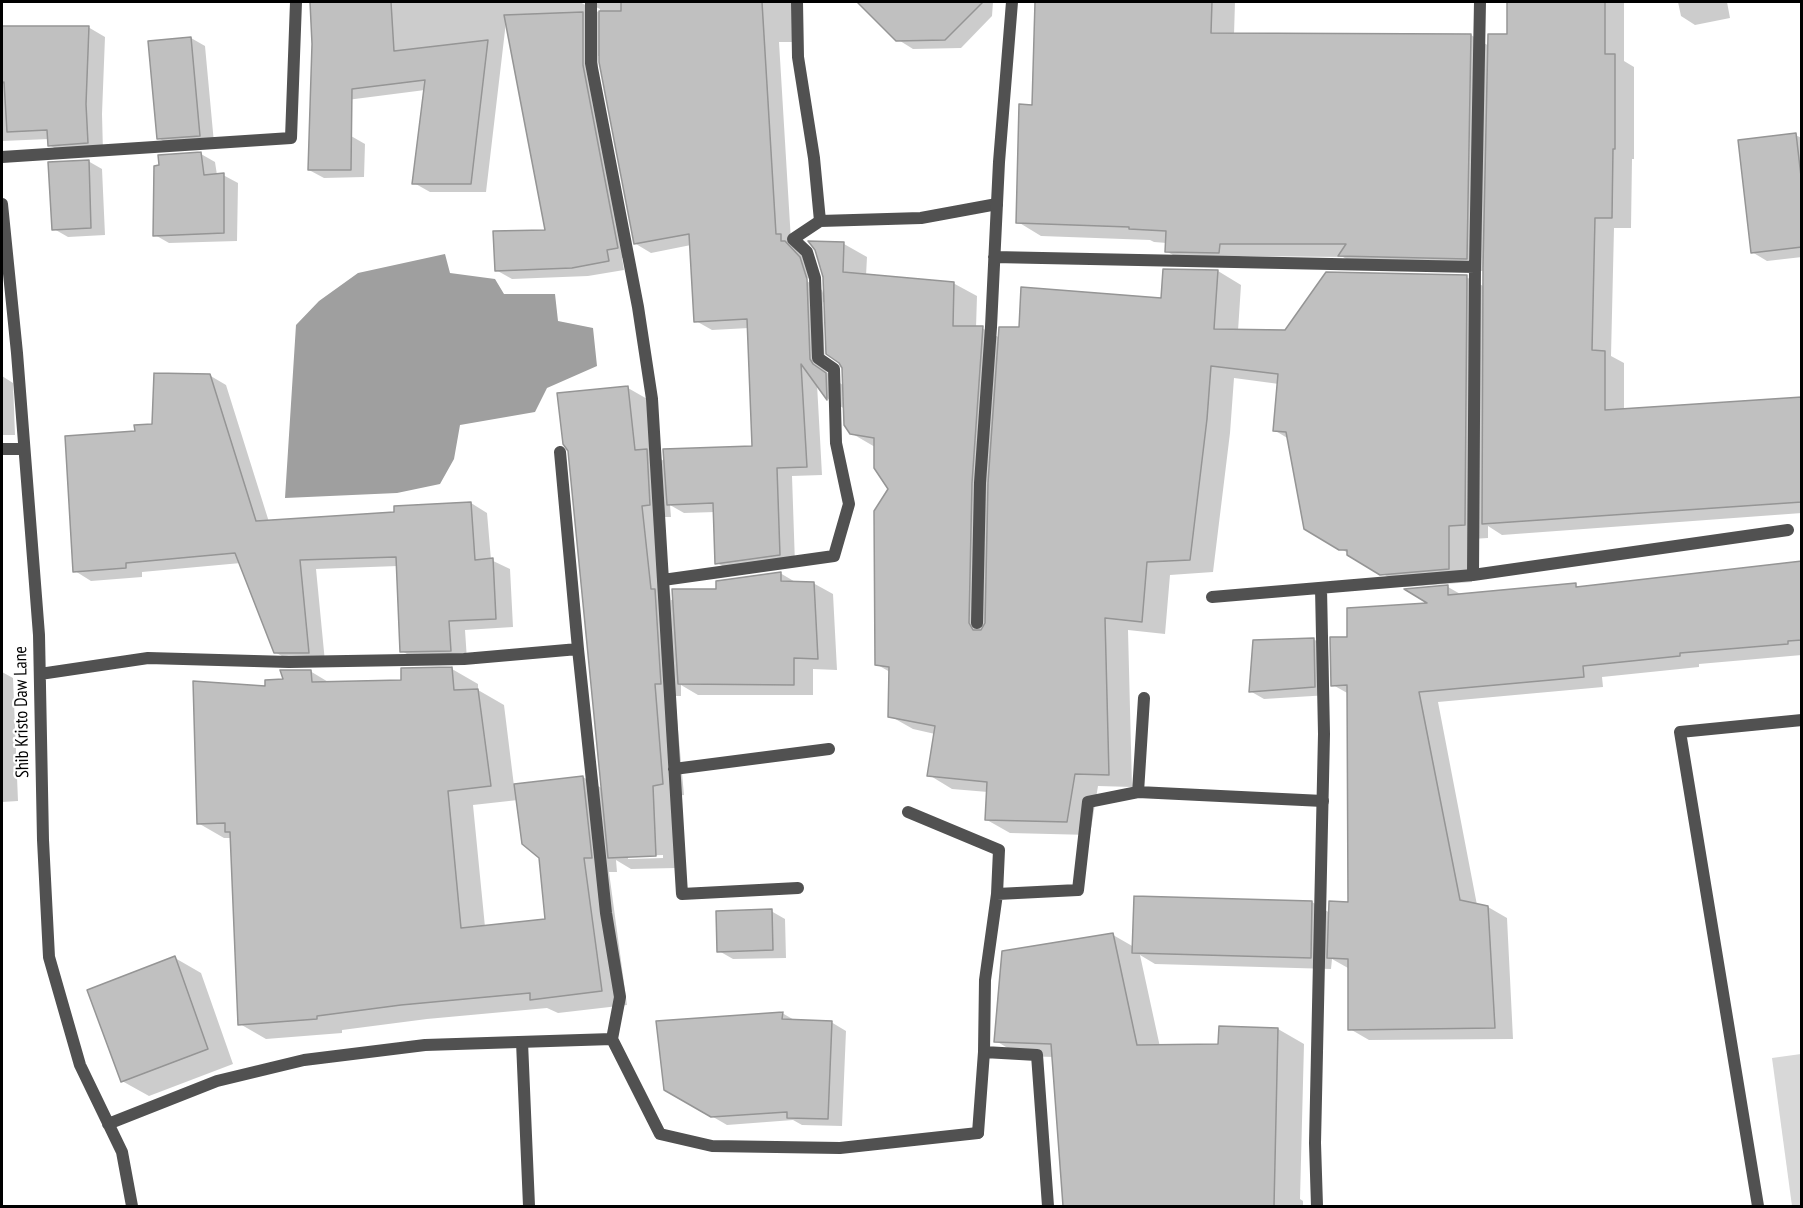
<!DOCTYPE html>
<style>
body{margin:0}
#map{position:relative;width:1803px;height:1208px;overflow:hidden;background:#fff;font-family:"PT Sans Narrow",sans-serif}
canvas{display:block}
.frame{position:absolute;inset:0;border:3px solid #000;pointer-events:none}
</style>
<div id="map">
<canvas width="1803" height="1208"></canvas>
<div class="frame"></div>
</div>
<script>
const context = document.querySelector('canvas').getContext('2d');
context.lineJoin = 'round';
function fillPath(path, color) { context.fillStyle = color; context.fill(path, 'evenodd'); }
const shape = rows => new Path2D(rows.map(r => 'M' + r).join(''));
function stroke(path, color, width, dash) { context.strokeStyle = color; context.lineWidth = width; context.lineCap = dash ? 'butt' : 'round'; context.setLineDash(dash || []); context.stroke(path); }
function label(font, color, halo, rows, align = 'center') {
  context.font = font + ' "PT Sans Narrow",sans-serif'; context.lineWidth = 4.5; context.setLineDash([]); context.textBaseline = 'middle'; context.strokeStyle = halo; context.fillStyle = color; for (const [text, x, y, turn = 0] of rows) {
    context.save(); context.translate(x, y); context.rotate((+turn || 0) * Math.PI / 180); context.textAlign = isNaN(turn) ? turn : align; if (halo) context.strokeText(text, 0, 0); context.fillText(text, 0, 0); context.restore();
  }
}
fillPath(shape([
 [1801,1054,1801,1206,1792,1206,1772,1058]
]), '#d8d8d8');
fillPath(shape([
 [445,254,450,273,495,279,504,294,555,294,558,321,593,328,597,366,547,388,535,412,460,425,454,459,440,484,397,493,285,498,296,325,319,301,358,273]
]), '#9f9f9f');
fillPath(shape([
 [337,2,580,2,600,13,600,9,586,2,795,2,793,42,779,42,791,241,801,252,821,286,801,274,800,277,822,290,824,296,844,244,867,257,866,276,953,283,977,296,976,328,982,328,1000,338,1020,329,1163,300,1218,271,1241,285,1238,331,1286,331,1466,277,1485,287,1485,271,1363,269,1343,257,1243,256,1190,265,1166,251,1167,243,1154,242,1150,240,1041,236,1018,222,1038,173,1044,2,1235,2,1234,35,1471,35,1489,46,1508,35,1508,2,1624,2,1624,61,1634,67,1634,159,1632,159,1631,228,1614,228,1611,356,1624,363,1624,410,1802,398,1802,513,1502,535,1488,526,1488,538,1472,539,1472,582,1405,587,1306,528,1289,439,1274,430,1279,384,1234,378,1230,433,1213,572,1170,575,1165,634,1128,630,1132,787,1098,786,1090,835,1010,833,987,820,988,792,952,789,929,775,935,734,913,729,890,716,890,672,876,664,890,489,875,447,851,433,845,409,828,399,817,384,822,475,792,476,795,564,733,572,717,563,715,512,684,513,670,505,671,517,662,517,671,600,718,591,780,573,797,583,813,583,833,594,837,670,813,669,813,695,698,695,681,685,681,696,675,696,684,795,673,797,676,868,631,869,616,860,617,872,609,872,627,1005,558,1013,547,1008,427,1019,342,1030,342,1033,266,1039,240,1024,232,838,224,838,198,823,266,687,310,671,330,683,403,682,452,669,478,684,478,690,504,705,514,786,583,777,603,789,628,388,649,400,655,456,666,462,753,447,749,328,712,330,696,321,691,245,651,253,636,244,600,56,598,56,598,73,633,256,622,258,624,270,588,276,512,279,496,270,547,232,506,22,486,192,430,192,414,183,425,90,347,100,331,92],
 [823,302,826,302,843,365,844,386,829,375,825,369],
 [518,800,540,858,547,920,485,927,473,805],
 [663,855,663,858,628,859,628,856],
 [859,2,993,2,992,16,961,48,913,49,897,39],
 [1678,2,1727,2,1730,18,1695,25,1681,16],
 [2,27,88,27,105,37,102,114,103,152,65,154,49,145,49,139,2,141],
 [191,38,205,46,214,143,172,146,158,138],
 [1795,135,1802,138,1802,257,1767,261,1752,252],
 [351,136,365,144,364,177,324,178,309,170],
 [201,154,215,162,217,175,223,175,238,183,237,241,169,243,155,235],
 [88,161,102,169,105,235,68,237,54,229],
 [209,375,226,385,269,522,396,513,471,503,487,513,491,560,510,569,513,627,465,630,467,660,418,661,402,651,398,566,316,569,325,662,292,662,275,652,241,563,142,572,142,577,91,581,75,571,136,432,153,425],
 [2,376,13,383,15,435,2,435],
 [1802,563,1802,655,1699,664,1699,667,1602,677,1603,687,1438,702,1477,905,1488,907,1507,918,1513,1039,1369,1040,1350,1029,1348,968,1332,959,1331,969,1155,964,1140,955,1160,1047,1219,1046,1221,1027,1278,1029,1304,1044,1300,1199,1303,1201,1303,1206,1064,1206,1054,1057,1021,1056,996,1041,1113,935,1134,947,1312,902,1330,913,1349,903,1349,694,1333,685,1348,638,1432,604,1448,587,1462,595,1575,585,1580,588],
 [1313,639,1328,647,1329,695,1264,699,1250,691],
 [2,672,13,678,18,801,2,802],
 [771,911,785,919,786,958,733,959,719,951],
 [175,958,201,973,233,1064,149,1096,122,1081],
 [782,1013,796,1021,831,1022,846,1031,842,1126,802,1125,793,1120,727,1125,665,1089]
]), '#0003');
const building = shape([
 [310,2,391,2,394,51,488,40,471,184,412,184,425,80,352,89,351,170,308,170,312,44,310,2],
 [621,2,762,2,776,234,781,234,781,241,785,241,800,257,807,279,810,359,813,364,826,373,827,400,801,364,807,467,777,468,780,555,715,564,713,503,667,505,663,449,752,446,747,319,694,322,689,234,634,244,599,62,599,11,621,11,621,2],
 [857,2,983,2,945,40,896,41,857,2],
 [1035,2,1212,2,1211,33,1471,34,1467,259,1338,256,1346,244,1220,244,1219,253,1165,252,1166,231,1129,229,1129,227,1016,223,1019,104,1032,105,1035,2],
 [1507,2,1605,2,1605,54,1615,54,1615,149,1613,149,1612,218,1595,218,1592,350,1605,351,1605,410,1802,397,1802,502,1482,524,1483,267,1488,34,1507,34,1507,2],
 [583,12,583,65,618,248,607,250,609,261,572,268,495,271,493,231,545,230,504,15,583,12],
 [2,26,89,26,86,104,88,143,48,146,47,130,7,132,4,82,2,83,2,26],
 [191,37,200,136,157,139,148,41,191,37],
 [1796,133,1802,185,1802,247,1751,253,1738,140,1796,133],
 [201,152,204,175,224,173,224,233,153,236,154,166,159,165,158,155,201,152],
 [89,160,91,228,52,230,48,162,89,160],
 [808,241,844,242,843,272,954,282,953,326,983,326,972,483,969,623,973,630,981,630,985,623,988,483,999,327,1019,327,1021,287,1161,298,1163,269,1218,270,1214,329,1285,330,1326,272,1467,275,1465,525,1449,526,1449,569,1380,575,1347,555,1347,550,1339,550,1304,529,1286,432,1273,431,1278,374,1211,366,1207,419,1190,560,1147,562,1142,622,1105,618,1109,775,1075,774,1067,822,985,820,987,782,927,776,935,726,888,717,889,667,875,665,874,511,888,489,874,468,874,438,850,434,844,425,842,368,839,363,826,354,823,277,815,250,808,241],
 [154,373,210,374,256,521,394,512,394,506,471,502,475,560,493,558,496,619,449,621,451,651,400,652,396,557,300,560,309,653,274,653,235,553,126,563,126,568,73,572,65,436,135,431,134,425,152,424,154,373],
 [628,386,635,450,647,449,650,505,642,506,651,589,655,589,661,684,655,684,663,784,653,786,656,856,608,858,568,451,563,444,557,393,628,386],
 [1802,561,1802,640,1788,641,1788,644,1680,653,1680,656,1583,666,1584,677,1419,692,1460,900,1488,906,1495,1028,1348,1030,1348,959,1327,958,1329,901,1348,902,1347,685,1331,686,1330,637,1347,637,1347,608,1427,603,1404,589,1448,585,1448,595,1576,583,1576,587,1802,561],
 [781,572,781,581,814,582,818,659,794,658,794,685,678,684,672,589,716,589,716,581,781,572],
 [1314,638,1315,687,1249,692,1253,640,1314,638],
 [452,667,454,690,478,689,491,786,448,791,461,928,545,919,539,858,522,844,514,784,583,776,592,858,584,858,602,991,530,1000,530,993,401,1005,317,1016,317,1019,238,1025,230,832,225,832,225,823,197,824,193,681,265,686,265,680,283,679,280,670,311,670,312,682,401,680,401,668,452,667],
 [1134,896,1312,901,1311,958,1132,953,1134,896],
 [772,909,773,950,717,952,716,911,772,909],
 [1113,933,1137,1045,1218,1044,1219,1026,1278,1028,1274,1206,1063,1206,1051,1044,994,1042,1002,951,1113,933],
 [175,956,208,1049,121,1082,87,990,175,956],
 [783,1012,782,1019,832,1021,828,1119,787,1118,787,1112,711,1117,664,1090,656,1021,783,1012]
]);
fillPath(building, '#c0c0c0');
stroke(building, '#959595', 1.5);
stroke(shape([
 [591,2,591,63,638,307,652,399,682,894,798,888],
 [797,2,798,57,814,158,820,221],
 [663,580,834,556,849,504,836,443,834,369,818,358,815,278,807,252,793,239,820,221,921,218,997,204],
 [1144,698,1138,792,1323,801],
 [674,769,829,749],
 [908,812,999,850,997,894,1078,890,1088,802,1138,792],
 [522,1042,529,1206],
 [984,1052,1037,1055,1048,1206],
 [978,1133,984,1052,985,980,997,894],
 [1758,1206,1680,732,1802,720]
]), '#515151', 12);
stroke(shape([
 [2,157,291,138,296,2],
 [2,204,17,353,39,635,43,840,49,957,80,1065,122,1152,132,1206],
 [994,257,1475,267],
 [2,449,24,449],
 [560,452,578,649,606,913,620,997,612,1039],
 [1473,575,1475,267,1480,2],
 [1212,597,1473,575,1788,530],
 [977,623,980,483,991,327,999,162,1012,2],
 [40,674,148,658,289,662,464,659,578,649],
 [108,1124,217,1081,304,1060,425,1045,612,1039,660,1134,712,1146,840,1148,978,1133],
 [1317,1206,1315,1143,1324,734,1321,588]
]), '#515151', 12);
label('18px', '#000', '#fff', [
 ["Shib Kristo Daw Lane",22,712,-91]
]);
</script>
